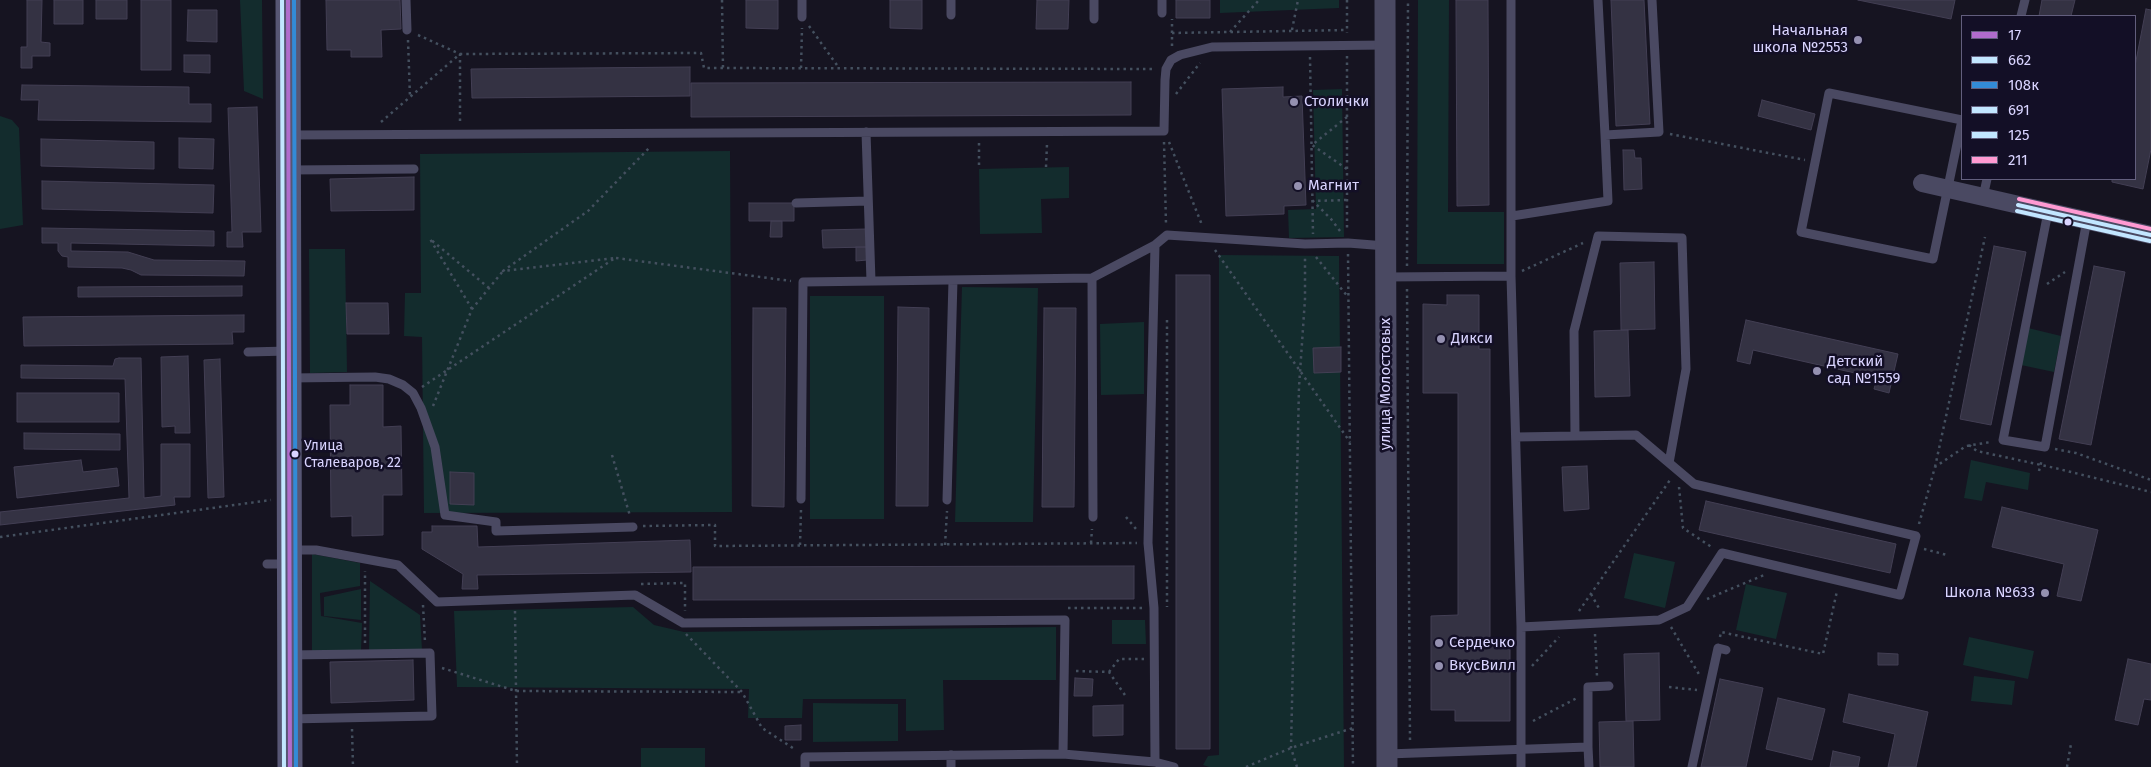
<!DOCTYPE html>
<meta charset="utf-8">
<style>
body{margin:0}
#map{position:relative;width:2151px;height:767px;overflow:hidden;background:#161421;font-family:"Fira Sans",sans-serif}
canvas{display:block}
.legend{position:absolute;left:1961px;top:15px;width:175px;height:165px;box-sizing:border-box;background:#130f26;border:1px solid #625e7d;margin:0;padding:6px 9px;list-style:none;font-size:15px;color:#d9d4ff}
.legend li{display:flex;align-items:center;gap:10px;height:25px}
.legend b{width:25px;border:1px solid #625e7d}
</style>
<div id="map">
<canvas width="2151" height="767"></canvas>
<ul class="legend">
<li><b style="height:6px;background:#b06ccc"></b>17</li>
<li><b style="height:6px;background:#c2e6ff"></b>662</li>
<li><b style="height:6px;background:#338bd7"></b>108к</li>
<li><b style="height:6px;background:#c2e6ff"></b>691</li>
<li><b style="height:6px;background:#c2e6ff"></b>125</li>
<li><b style="height:6px;background:#ff9ad2"></b>211</li>
</ul>
</div>
<script>
const context = document.querySelector('canvas').getContext('2d');
context.lineJoin = 'round';
function fillPath(path, color) { context.fillStyle = color; context.fill(path, 'evenodd'); }
const shape = rows => new Path2D(rows.map(r => 'M' + r).join(''));
function stroke(path, color, width, dash) { context.strokeStyle = color; context.lineWidth = width; context.lineCap = dash ? 'butt' : 'round'; context.setLineDash(dash || []); context.stroke(path); }
function label(font, color, halo, rows, align = 'center') {
  context.font = font + ' "Fira Sans",sans-serif'; context.lineWidth = 5; context.setLineDash([]); context.textBaseline = 'middle'; context.strokeStyle = halo; context.fillStyle = color; for (const [text, x, y, turn = 0] of rows) {
    context.save(); context.translate(x, y); context.rotate((+turn || 0) * Math.PI / 180); context.textAlign = isNaN(turn) ? turn : align; if (halo) context.strokeText(text, 0, 0); context.fillText(text, 0, 0); context.restore();
  }
}
fillPath(shape([
 [240,0,262,0,263,99,244,91],
 [1220,0,1339,0,1339,8,1220,13],
 [1418,0,1449,0,1448,212,1504,212,1504,264,1417,264],
 [1342,89,1344,237,1289,238,1288,210,1316,209,1313,90],
 [0,116,12,120,19,128,23,225,0,229],
 [730,151,732,512,424,513,422,337,404,336,405,293,421,293,420,154],
 [1069,167,1069,198,1041,199,1042,233,980,234,979,169],
 [309,249,345,249,347,372,310,373],
 [1219,255,1339,256,1344,767,1209,767,1203,765,1208,756,1219,755],
 [962,287,1038,288,1033,522,955,522],
 [810,296,884,296,884,519,810,519],
 [1144,322,1144,394,1101,395,1100,324],
 [2028,328,2061,336,2054,372,2021,365],
 [1971,460,2030,473,2028,490,1986,482,1982,501,1964,498],
 [1634,553,1675,562,1665,608,1624,598],
 [312,554,360,563,360,586,320,593,321,616,362,623,361,651,312,652],
 [370,581,420,615,422,650,369,651],
 [1746,584,1787,593,1776,639,1736,630],
 [361,589,361,620,324,616,324,597],
 [633,607,654,625,684,632,1056,627,1056,680,943,680,944,730,906,731,906,699,803,699,802,718,748,718,749,689,457,687,454,611],
 [1112,620,1145,620,1146,644,1112,644],
 [1969,637,2034,651,2028,679,1963,665],
 [1974,676,2015,681,2012,705,1971,701],
 [813,703,898,704,898,741,813,742],
 [641,748,705,748,705,767,641,767]
]), '#132c2d');
const building = shape([
 [27,0,42,0,41,42,50,43,50,56,32,56,32,68,21,68,21,47,27,47,27,0],
 [54,0,83,0,83,24,54,24,54,0],
 [96,0,127,0,127,19,96,19,96,0],
 [141,0,171,0,171,70,141,70,141,0],
 [326,0,400,0,401,29,381,30,382,57,351,57,351,50,327,50,326,0],
 [746,0,778,0,778,29,746,28,746,0],
 [890,0,922,0,922,29,890,28,890,0],
 [1037,0,1069,0,1068,29,1036,29,1037,0],
 [1176,0,1210,0,1210,18,1176,18,1176,0],
 [1456,0,1488,0,1489,205,1457,206,1456,0],
 [1611,0,1644,0,1650,124,1616,126,1611,0],
 [1858,0,1955,0,1951,19,1858,0],
 [2042,0,2075,0,2071,16,2039,16,2042,0],
 [2146,9,2151,10,2151,149,2143,189,2112,182,2112,179,2135,179,2135,66,2146,9],
 [188,10,217,10,217,42,187,41,188,10],
 [184,55,210,55,210,73,184,72,184,55],
 [690,67,690,96,472,98,471,69,690,67],
 [1131,82,1131,115,691,117,691,83,1131,82],
 [22,85,189,87,189,104,211,104,211,122,38,120,39,100,21,100,22,85],
 [1283,87,1283,97,1302,96,1306,205,1284,206,1284,214,1226,216,1222,89,1283,87],
 [1762,100,1815,114,1811,130,1758,116,1762,100],
 [257,107,261,232,242,232,243,247,227,247,227,232,232,232,228,108,257,107],
 [179,138,214,139,213,169,179,168,179,138],
 [41,139,154,142,154,169,41,166,41,139],
 [1623,150,1634,150,1635,158,1641,158,1642,189,1624,190,1623,150],
 [414,177,414,210,331,211,330,179,414,177],
 [42,181,214,185,213,213,42,209,42,181],
 [749,203,794,203,794,221,749,221,749,203],
 [771,221,782,221,782,237,770,237,771,221],
 [42,228,214,231,214,246,71,243,71,251,128,252,154,260,245,261,244,276,141,275,131,270,122,268,68,267,68,257,62,256,58,251,58,243,42,243,42,228],
 [867,229,867,247,823,248,822,230,867,229],
 [1994,246,2026,252,1991,425,1960,419,1994,246],
 [856,247,867,247,867,260,856,261,856,247],
 [1654,262,1655,329,1621,330,1620,263,1654,262],
 [2094,266,2125,272,2091,445,2059,439,2094,266],
 [1176,275,1210,275,1210,749,1176,749,1176,275],
 [242,286,242,296,78,297,78,287,242,286],
 [1447,295,1479,295,1479,349,1490,349,1490,641,1510,641,1510,721,1455,721,1455,710,1431,710,1431,616,1458,615,1458,393,1423,393,1423,304,1447,305,1447,295],
 [346,303,388,303,389,334,347,334,346,303],
 [898,307,929,308,928,506,896,506,898,307],
 [753,308,786,308,784,507,752,506,753,308],
 [1044,308,1076,308,1074,507,1042,507,1044,308],
 [244,315,244,332,232,332,233,344,24,346,23,317,244,315],
 [1746,320,1898,354,1889,393,1874,389,1877,378,1753,350,1750,364,1737,361,1746,320],
 [1628,330,1630,396,1595,397,1594,331,1628,330],
 [1341,347,1341,372,1314,373,1313,348,1341,347],
 [188,356,190,433,175,433,175,426,162,427,161,357,188,356],
 [119,358,141,358,144,498,161,496,161,444,190,444,190,497,174,497,175,505,0,525,0,512,129,498,125,379,21,378,21,365,113,366,115,359,119,358],
 [220,359,224,497,208,498,204,360,220,359],
 [350,385,383,385,383,427,401,426,402,495,383,495,383,535,352,536,352,516,331,517,330,405,350,405,350,385],
 [17,393,119,393,119,422,17,422,17,393],
 [24,433,120,434,120,450,24,449,24,433],
 [81,460,83,472,117,468,119,486,17,498,14,467,81,460],
 [1587,466,1589,509,1564,511,1562,467,1587,466],
 [450,472,474,473,474,505,450,504,450,472],
 [1706,501,1896,544,1890,573,1699,530,1706,501],
 [2002,507,2098,530,2081,601,2057,596,2064,564,1992,547,2002,507],
 [432,526,477,526,478,547,690,540,691,572,477,575,478,589,462,589,463,574,422,549,422,532,432,532,432,526],
 [1134,566,1134,599,693,600,693,567,1134,566],
 [1659,653,1660,720,1626,721,1624,654,1659,653],
 [1878,653,1898,654,1898,665,1878,665,1878,653],
 [2128,659,2151,664,2151,700,2144,699,2138,725,2115,720,2128,659],
 [413,660,414,700,331,703,330,662,413,660],
 [1075,678,1093,679,1092,696,1074,696,1075,678],
 [1720,679,1763,688,1746,767,1701,767,1720,679],
 [1849,694,1928,712,1916,767,1888,767,1895,734,1843,722,1849,694],
 [1778,698,1825,709,1812,760,1766,749,1778,698],
 [1123,705,1123,735,1093,736,1093,706,1123,705],
 [1633,721,1634,767,1600,767,1599,722,1633,721],
 [801,725,801,740,785,740,785,726,801,725],
 [1833,751,1860,757,1858,767,1830,767,1833,751]
]);
fillPath(building, '#343243');
stroke(building, '#433f54', 1);
stroke(shape([
 [722,0,723,68],
 [1347,0,1347,33],
 [809,26,839,68],
 [1292,30,1298,0],
 [1230,32,1259,0],
 [1172,33,1347,30],
 [418,35,460,54,460,123],
 [408,40,410,97],
 [1172,46,1172,19],
 [1347,56,1347,231],
 [1310,57,1313,234],
 [801,68,802,28],
 [1176,94,1200,63],
 [1347,117,1312,145,1347,169],
 [381,122,460,54,701,53,704,68,1155,69],
 [1670,134,1805,160],
 [1164,142,1166,224],
 [1169,142,1202,225],
 [979,143,979,169],
 [1046,167,1047,144],
 [1340,231,1331,219,1313,201,1347,200],
 [1215,250,1350,442],
 [1348,254,1353,767],
 [1316,257,1348,297],
 [616,258,791,281],
 [1407,266,1408,0],
 [1522,271,1583,243],
 [2047,284,2065,272],
 [1407,289,1410,741],
 [472,309,430,239,489,288],
 [1167,320,1167,607],
 [422,387,615,258,503,271,588,211,651,146],
 [433,406,472,309,503,271],
 [1969,445,1977,451,2055,468,2151,492],
 [2055,449,2076,453,2151,480],
 [612,455,630,516],
 [1935,467,1985,237],
 [2039,471,2042,459],
 [1679,487,1683,528,1713,548],
 [1126,517,1136,529],
 [1919,524,1935,467,1966,446,1991,442],
 [643,526,715,525,715,546,1137,543],
 [0,537,271,500],
 [1091,543,1092,529],
 [800,545,801,510],
 [945,545,947,511],
 [1924,549,1947,555],
 [641,584,685,583,685,611],
 [1591,594,1600,610],
 [1707,599,1764,575],
 [423,605,425,642],
 [1068,608,1143,608],
 [515,611,517,767],
 [1579,611,1670,480],
 [1671,627,1700,676],
 [686,634,742,692,762,728,796,750],
 [1595,634,1597,676],
 [1720,637,1721,632,1823,654,1837,591],
 [365,643,365,571],
 [1532,666,1559,637],
 [442,668,516,691,742,692],
 [1076,671,1109,672,1127,698],
 [1109,672,1119,659,1144,659],
 [1669,687,1697,690],
 [1533,721,1577,698],
 [352,729,353,767],
 [1246,767,1291,748,1353,728],
 [1297,767,1291,748,1299,387,1305,299,1305,255],
 [2067,767,2071,744]
]), '#44505f', 2.5, [2.5, 4]);
stroke(shape([
 [406,0,407,30],
 [1511,0,1511,276,1521,627,1521,767],
 [1598,0,1605,135,1659,132,1652,0],
 [1162,13,1162,0],
 [951,15,951,0],
 [2021,16,2025,0],
 [802,17,802,0],
 [1094,19,1094,0],
 [1829,93,1962,120,1933,259,1801,232,1829,93],
 [866,132,871,281],
 [291,135,1164,131,1165,80,1166,69,1171,60,1180,55,1212,47,1385,45],
 [289,170,414,169],
 [1983,197,1987,179],
 [796,203,868,201],
 [2048,212,2003,440,2045,447,2087,220],
 [1512,216,1608,201,1605,135],
 [1386,277,1511,276],
 [248,352,288,351],
 [289,378,375,377,389,379,403,385,413,393,421,408,435,447,445,515,496,522,496,531,633,527],
 [1575,436,1574,331,1598,236,1682,238,1686,369,1669,463],
 [1516,437,1636,435,1694,484,1916,536,1900,595,1722,553,1687,607,1659,620,1521,627],
 [801,499,803,282,1092,278],
 [947,500,953,280],
 [1093,517,1092,278,1155,245],
 [291,550,316,550,398,565,437,602,635,595,683,623,1065,620,1063,754,1155,762,1174,767],
 [267,564,287,564],
 [290,719,432,716,430,653,290,655],
 [1588,747,1589,767],
 [1387,754,1588,747,1588,687,1609,686],
 [1155,762,1154,608,1148,543,1155,245,1167,235,1305,244,1348,243,1386,246],
 [805,767,805,757,1063,754],
 [951,767,951,755],
 [1692,767,1718,648,1726,650]
]), '#4a4962', 9);
stroke(shape([
 [1922,183,2151,235]
]), '#4a4962', 18);
stroke(shape([
 [1385,0,1387,767]
]), '#4a4962', 21);
stroke(shape([
 [288,0,290,767]
]), '#575674', 25);
stroke(shape([
 [288,0,290,767]
]), '#b06ccc', 4);
stroke(shape([
 [282,0,284,767]
]), '#c2e6ff', 4);
stroke(shape([
 [294,0,296,767]
]), '#338bd7', 4);
stroke(shape([
 [2018,205,2151,235]
]), '#c2e6ff', 4);
stroke(shape([
 [2017,211,2150,241]
]), '#c2e6ff', 4);
stroke(shape([
 [2019,199,2151,229]
]), '#ff9ad2', 4);
for (const [x, y, r, color] of [
 [1858,40,5,"#9591b1"],
 [1294,102,5,"#9591b1"],
 [1298,186,5,"#9591b1"],
 [2068,222,4.5,"#d9d4ff"],
 [1441,339,5,"#9591b1"],
 [1817,371,5,"#9591b1"],
 [295,454,4.5,"#d9d4ff"],
 [2045,593,5,"#9591b1"],
 [1439,643,5,"#9591b1"],
 [1439,666,5,"#9591b1"]
]) { const dot = new Path2D(); dot.arc(x, y, r, 0, 2 * Math.PI); context.fillStyle = color; context.fill(dot); stroke(dot, '#130f26', 2); }
label('14px', '#d9d4ff', '#130f26', [
 ["Улица",304,446],
 ["Сталеваров, 22",304,463]
], 'left');
label('15px', '#d9d4ff', '#130f26', [
 ["Начальная",1848,31,"right"],
 ["школа №2553",1848,48,"right"],
 ["Столички",1304,102],
 ["Магнит",1308,186],
 ["Дикси",1451,339],
 ["Детский",1827,362],
 ["сад №1559",1827,379],
 ["Школа №633",2035,593,"right"],
 ["Сердечко",1449,643],
 ["ВкусВилл",1449,666]
], 'left');
label('15px', '#d9d4ff', '#130f26', [
 ["улица Молостовых",1386,384,-90]
]);
</script>
